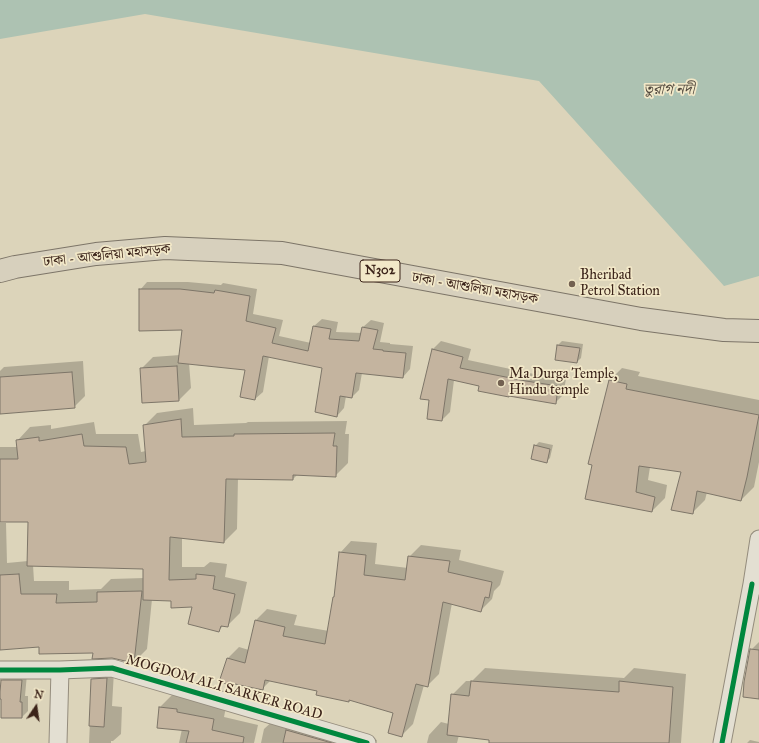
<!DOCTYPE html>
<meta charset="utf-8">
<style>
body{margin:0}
#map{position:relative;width:759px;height:743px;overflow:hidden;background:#dcd4ba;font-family:"IM FELL Great Primer",serif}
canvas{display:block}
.north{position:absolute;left:16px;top:687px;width:40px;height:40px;-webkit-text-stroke:3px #f2e8c8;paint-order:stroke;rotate:13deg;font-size:11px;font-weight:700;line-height:16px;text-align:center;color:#3b2319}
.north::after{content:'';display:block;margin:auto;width:14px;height:18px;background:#3b2319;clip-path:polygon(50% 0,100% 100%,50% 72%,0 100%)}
</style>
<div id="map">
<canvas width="759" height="743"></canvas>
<div class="north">N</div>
</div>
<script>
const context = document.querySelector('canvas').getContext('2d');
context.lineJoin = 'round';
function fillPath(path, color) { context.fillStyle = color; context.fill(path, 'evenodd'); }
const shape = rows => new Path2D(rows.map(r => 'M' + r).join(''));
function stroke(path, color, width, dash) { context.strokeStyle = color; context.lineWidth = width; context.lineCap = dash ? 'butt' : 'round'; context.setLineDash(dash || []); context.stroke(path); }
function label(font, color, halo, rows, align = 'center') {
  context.font = font + ' "IM FELL Great Primer","Noto Serif Bengali",serif'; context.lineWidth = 3.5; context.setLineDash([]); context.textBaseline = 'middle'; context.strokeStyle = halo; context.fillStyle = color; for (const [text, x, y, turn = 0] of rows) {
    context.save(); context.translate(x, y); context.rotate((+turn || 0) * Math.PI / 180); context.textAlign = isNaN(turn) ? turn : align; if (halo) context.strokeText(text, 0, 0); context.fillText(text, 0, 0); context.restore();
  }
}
fillPath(shape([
 [0,0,759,0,759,276,724,286,539,81,145,14,0,39]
]), '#adc2b2');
fillPath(shape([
 [147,282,188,282,221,285,223,283,257,289,253,314,283,320,279,336,311,343,314,326,322,319,338,322,336,332,362,333,363,327,371,320,384,323,380,342,390,343,390,344,413,346,410,369,403,377,362,373,359,390,352,397,346,396,344,408,337,416,323,367,269,356,263,392,255,399,241,396,246,369,189,363,191,388,179,400,143,402,141,369,153,357,180,355,183,329,140,290],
 [441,341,471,349,468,360,534,374,566,379,563,395,555,403,454,380,450,412,442,420,433,349],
 [562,341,583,344,581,358,577,362,558,345],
 [83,361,85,396,74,407,0,413,0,371,4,367],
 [622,368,640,372,638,376,759,400,759,462,754,487,741,500,707,492,705,500,692,513,682,471,650,467,648,480,667,485,665,498,652,511,586,498,610,380],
 [193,408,194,425,246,423,248,422,347,421,345,434,349,434,348,463,335,476,298,474,293,479,238,478,237,529,224,542,182,537,182,567,204,567,210,562,227,564,225,577,247,582,240,613,227,626,224,625,219,630,193,606,172,600,152,599,147,649,134,662,94,652,40,646,0,649,0,523,6,523,7,563,28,561,29,521,0,521,0,447,18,447,18,440,30,427,51,425,51,429,94,422,96,434,138,434,141,452,146,451,144,426,157,413],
 [33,565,144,568,144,578,111,579,101,589,69,590,69,581,34,581],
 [539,442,553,445,550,458,546,462,535,446],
 [351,541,377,543,375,564,408,568,409,557,421,545,461,550,459,560,504,571,500,585,494,591,492,599,480,611,452,603,439,674,427,686,424,685,413,724,401,736,395,712,350,700,348,701,318,691,271,680,262,689,228,658,239,647,249,650,256,620,267,609,297,615,294,625,329,631,340,553],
 [759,642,759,698,751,650],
 [485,668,624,678,634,668,686,674,681,743,490,743,490,739,459,735,457,743,427,743,429,735,441,722,449,724,452,695,466,681,472,681],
 [114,671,112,706,122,707,121,734,113,741,111,741,111,743,89,743,92,679,100,672],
 [8,674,27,674,25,696,28,696,28,711,22,717,2,680],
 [172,695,189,697,226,707,224,717,258,725,254,743,179,743,182,729,160,707],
 [277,717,299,718,377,740,376,743,261,743,264,729],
 [750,740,759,742,759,743,747,743]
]), '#0003');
const building = shape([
 [139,289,180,289,214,293,215,290,250,296,246,321,276,328,272,343,308,351,313,326,331,329,329,339,359,341,362,327,378,330,373,349,383,350,383,351,406,353,403,378,356,373,352,398,340,396,337,417,315,412,322,368,263,356,255,400,240,397,245,370,178,363,182,330,139,331,139,289],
 [557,345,580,348,577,363,555,360,557,345],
 [432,349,463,357,460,368,526,381,558,386,556,404,509,396,509,397,478,391,479,386,448,379,442,421,427,419,429,400,420,399,432,349],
 [177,366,179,401,142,403,140,368,177,366],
 [72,372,75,408,0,414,0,377,72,372],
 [609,380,627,384,626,389,759,415,747,477,741,501,697,491,693,514,671,510,681,472,639,466,636,492,655,497,652,512,585,499,592,465,588,464,609,380],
 [181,419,182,437,234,436,234,434,335,433,333,446,337,446,336,477,293,475,293,480,226,479,224,543,170,537,169,580,196,579,196,574,215,576,213,589,235,594,228,627,221,626,219,632,188,624,192,607,171,608,171,601,143,600,143,569,27,566,28,522,0,522,0,459,18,459,16,440,39,437,39,441,82,434,84,446,126,447,129,464,146,462,143,425,181,419],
 [534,445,550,449,547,463,531,459,534,445],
 [339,552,366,555,364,575,405,580,408,556,450,561,448,572,492,582,489,598,485,597,481,612,443,602,428,687,416,684,402,737,388,733,393,713,349,700,349,702,316,695,317,691,265,680,263,690,235,684,234,686,219,682,227,658,245,663,255,620,285,627,283,636,325,644,333,597,334,597,339,552],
 [19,574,21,594,57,594,56,603,97,602,97,592,142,591,134,663,112,658,92,659,93,653,39,654,39,647,0,650,0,575,19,574],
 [750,649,759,650,759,699,743,697,744,682,750,649],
 [107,678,104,727,89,726,91,679,107,678],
 [1,680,22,680,20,702,22,702,22,718,1,718,1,699,0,699,0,692,1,680],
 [471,681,619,692,619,681,673,687,669,743,489,743,489,740,447,735,451,694,469,696,471,681],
 [159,707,177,709,177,712,214,719,212,730,244,737,243,743,186,743,189,731,157,728,159,707],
 [286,730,332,743,283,743,286,730]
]);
fillPath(building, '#c4b49f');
stroke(building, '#7d7568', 1);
const street = shape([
 [759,539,752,584,759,586],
 [0,670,60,670,112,668,367,743],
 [58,743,60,670],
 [722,743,752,584]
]);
const highway = shape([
 [0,271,15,267,96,254,165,248,282,253,641,319,724,330,759,331]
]);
stroke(street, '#948c7d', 19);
stroke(highway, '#7d7568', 24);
stroke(street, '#e3dfd2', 17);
stroke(highway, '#d7d0bd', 22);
stroke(shape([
 [0,670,60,670,112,668,367,743],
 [722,743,752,584]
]), '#00873e', 5);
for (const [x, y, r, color] of [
 [572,284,4,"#736151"],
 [501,383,4,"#736151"]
]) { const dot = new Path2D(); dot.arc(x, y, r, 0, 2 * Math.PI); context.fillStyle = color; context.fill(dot); stroke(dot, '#f2e8c8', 1.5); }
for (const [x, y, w] of [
 [380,271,40]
]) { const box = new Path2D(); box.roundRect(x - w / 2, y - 11, w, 22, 3); context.fillStyle = '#f2e8c8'; context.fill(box); stroke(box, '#3b2319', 1); }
label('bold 13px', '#3b2319', null, [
 ["N302",380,271]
]);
label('14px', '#3b2319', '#f2e8c8', [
 ["ঢাকা - আশুলিয়া মহাসড়ক",107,256,-6],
 ["ঢাকা - আশুলিয়া মহাসড়ক",475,289,10],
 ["MOGDOM ALI SARKER ROAD",224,688,16]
]);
label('14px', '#3b2319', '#f2e8c8', [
 ["Bheribad",580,276],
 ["Petrol Station",580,292],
 ["Ma Durga Temple,",509,375],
 ["Hindu temple",509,391]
], 'left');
label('italic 15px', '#52493e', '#f2e8c8', [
 ["তুরাগ নদী",669,90]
]);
</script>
